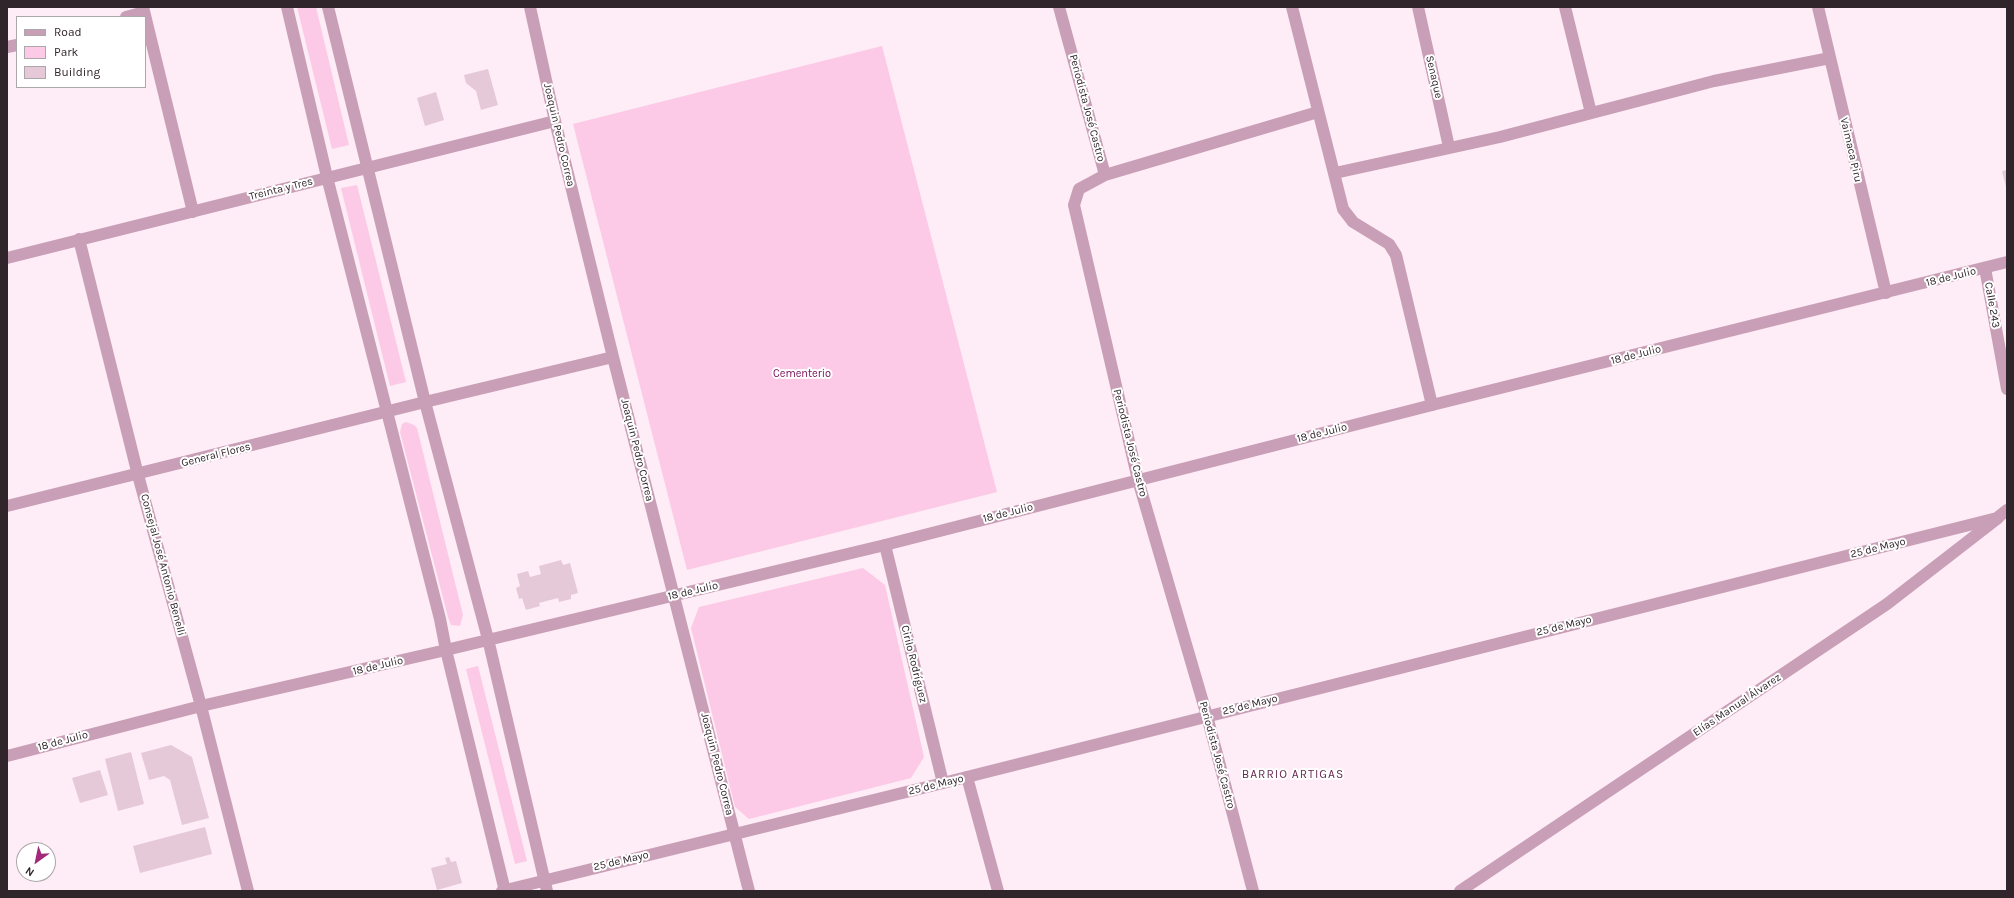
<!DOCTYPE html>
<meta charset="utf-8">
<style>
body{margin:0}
#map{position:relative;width:2014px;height:898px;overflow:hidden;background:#feecf6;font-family:Karla,sans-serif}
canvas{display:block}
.frame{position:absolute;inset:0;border:8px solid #30252b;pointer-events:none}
.legend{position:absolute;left:16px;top:16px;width:130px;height:72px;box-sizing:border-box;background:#fff;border:1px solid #aca8aa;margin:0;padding:5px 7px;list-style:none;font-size:12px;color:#30252b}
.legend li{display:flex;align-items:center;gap:8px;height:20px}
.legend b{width:20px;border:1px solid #aca8aa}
.north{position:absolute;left:16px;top:842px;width:40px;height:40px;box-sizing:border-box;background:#fff;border:1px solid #aca8aa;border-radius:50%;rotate:213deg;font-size:11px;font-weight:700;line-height:16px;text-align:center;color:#30252b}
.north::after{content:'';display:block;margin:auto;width:14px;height:18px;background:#a3277b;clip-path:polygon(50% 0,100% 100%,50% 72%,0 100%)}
</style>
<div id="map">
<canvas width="2014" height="898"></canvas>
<div class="frame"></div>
<ul class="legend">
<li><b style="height:5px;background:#c89fb6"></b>Road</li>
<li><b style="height:11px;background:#fccae6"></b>Park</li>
<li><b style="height:11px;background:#e6c9d9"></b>Building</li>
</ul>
<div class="north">N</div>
</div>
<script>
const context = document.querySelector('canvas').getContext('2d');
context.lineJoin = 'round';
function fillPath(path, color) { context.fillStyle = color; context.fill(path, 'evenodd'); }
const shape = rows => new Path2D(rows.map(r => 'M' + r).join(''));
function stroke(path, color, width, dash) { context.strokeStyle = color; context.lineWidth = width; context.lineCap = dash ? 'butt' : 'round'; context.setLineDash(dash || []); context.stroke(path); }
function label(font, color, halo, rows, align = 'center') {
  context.font = font + ' Karla,sans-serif'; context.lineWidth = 4; context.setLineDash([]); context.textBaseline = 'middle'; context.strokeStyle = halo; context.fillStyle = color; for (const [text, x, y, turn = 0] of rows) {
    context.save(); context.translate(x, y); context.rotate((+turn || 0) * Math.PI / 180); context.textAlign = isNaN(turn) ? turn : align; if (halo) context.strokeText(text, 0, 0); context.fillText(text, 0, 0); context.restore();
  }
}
fillPath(shape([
 [297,7,316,7,349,145,332,149],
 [882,46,997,492,687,570,573,124],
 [357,185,406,382,390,386,341,188],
 [406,422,414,425,417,428,463,615,460,626,451,625,448,617,400,432,402,424],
 [863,568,885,585,924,757,911,778,749,819,735,807,691,628,699,607],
 [478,666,527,861,515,864,466,669]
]), '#fccae6');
fillPath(shape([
 [488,69,498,105,481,110,476,91,466,83,464,75],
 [436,92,444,120,425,126,417,98],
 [2007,170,2007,187,2006,187,2002,171],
 [561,560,563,565,570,563,578,593,571,595,571,599,559,602,558,598,539,603,540,606,526,610,522,598,519,599,516,588,520,586,517,574,528,571,530,577,541,574,539,566],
 [171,745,192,757,209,818,182,825,170,780,164,776,149,780,141,753],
 [131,752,144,804,118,811,105,759],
 [100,770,108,795,80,803,72,778],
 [205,827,212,854,140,873,133,846],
 [449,857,451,862,456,861,462,883,437,890,431,868,447,864,445,858]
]), '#e6c9d9');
stroke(shape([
 [143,7,193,212],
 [530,7,555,121,613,357,749,891],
 [1059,7,1105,175],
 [1292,7,1343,209,1353,222,1389,244,1396,255,1432,405],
 [1418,7,1449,147],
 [1565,7,1591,113],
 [1818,7,1886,293],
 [126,17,144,12],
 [7,47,17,45],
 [1335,173,1500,137,1714,81,1830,58],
 [79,239,138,475,201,706,248,891],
 [7,258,555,121],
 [1985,268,2007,389],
 [7,506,425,402,613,357],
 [885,545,943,783],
 [7,756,201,706,446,650],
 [967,777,998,891],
 [1253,891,1207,716,1138,480,1074,205,1079,189,1105,175,1318,112],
 [1460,891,1887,604,1998,518]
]), '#c89fb6', 12);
stroke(shape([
 [287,7,327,177,440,619,446,650,505,891],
 [328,7,425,402,488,639,547,891],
 [446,650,885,545,1432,405,2007,262],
 [502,891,943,783,1997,518,2007,510]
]), '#c89fb6', 12);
label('11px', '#30252b', '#fff', [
 ["Senaque",1434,77,77],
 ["Periodista José Castro",1087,108,75],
 ["Joaquin Pedro Correa",559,135,77],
 ["Vaimaca Piru",1851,150,77],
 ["Treinta y Tres",281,189,-14],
 ["18 de Julio",1951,277,-14],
 ["Calle 243",1992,305,80],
 ["18 de Julio",1636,355,-14],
 ["18 de Julio",1322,433,-14],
 ["Periodista José Castro",1130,443,76],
 ["Joaquin Pedro Correa",637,450,76],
 ["General Flores",216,455,-14],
 ["18 de Julio",1008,513,-14],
 ["25 de Mayo",1878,548,-14],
 ["Consejal José Antonio Benelli",163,565,75],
 ["18 de Julio",693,591,-13],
 ["25 de Mayo",1564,626,-14],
 ["Cirilo Rodríguez",914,664,76],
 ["18 de Julio",378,666,-13],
 ["25 de Mayo",1250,705,-14],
 ["Elías Manual Álvarez",1737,705,-34],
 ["18 de Julio",63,741,-15],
 ["Periodista José Castro",1217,755,75],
 ["Joaquin Pedro Correa",717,764,76],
 ["25 de Mayo",936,785,-14],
 ["25 de Mayo",621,861,-13]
]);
label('11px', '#760b56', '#fff', [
 ["Cementerio",802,374]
]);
context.letterSpacing = '1px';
label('12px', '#64284e', '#fff', [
 ["BARRIO ARTIGAS",1293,775]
]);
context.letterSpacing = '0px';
</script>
